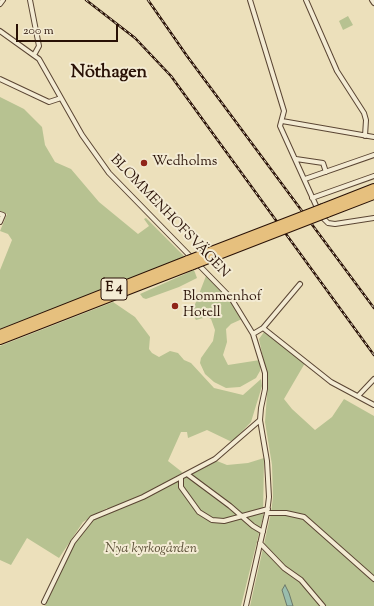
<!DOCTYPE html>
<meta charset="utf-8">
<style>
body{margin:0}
#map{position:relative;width:374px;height:606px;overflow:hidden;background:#ece0bb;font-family:"Sorts Mill Goudy",serif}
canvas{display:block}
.scale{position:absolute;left:16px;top:24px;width:102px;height:18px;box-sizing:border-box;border:2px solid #291106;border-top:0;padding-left:5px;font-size:12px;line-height:14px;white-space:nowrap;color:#291106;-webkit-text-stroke:3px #f3ebd3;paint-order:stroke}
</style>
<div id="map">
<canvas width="374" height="606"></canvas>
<div class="scale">200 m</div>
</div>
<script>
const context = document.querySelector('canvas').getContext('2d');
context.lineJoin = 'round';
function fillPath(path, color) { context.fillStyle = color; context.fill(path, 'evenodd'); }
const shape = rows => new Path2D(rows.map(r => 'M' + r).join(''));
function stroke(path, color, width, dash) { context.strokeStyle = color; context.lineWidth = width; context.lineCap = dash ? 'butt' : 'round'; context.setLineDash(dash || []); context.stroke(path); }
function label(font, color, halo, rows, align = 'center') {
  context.font = font + ' "Sorts Mill Goudy",serif'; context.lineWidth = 4; context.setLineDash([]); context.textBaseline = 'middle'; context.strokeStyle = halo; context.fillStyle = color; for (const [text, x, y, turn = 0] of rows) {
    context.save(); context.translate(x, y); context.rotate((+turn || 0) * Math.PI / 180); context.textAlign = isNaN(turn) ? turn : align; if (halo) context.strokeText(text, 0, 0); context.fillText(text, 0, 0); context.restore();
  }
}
fillPath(shape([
 [348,16,353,25,343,30,339,21],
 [0,97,24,109,42,127,45,145,55,162,71,169,99,202,138,234,149,226,144,219,146,218,186,258,0,329,0,270,12,240,8,234,0,231,7,214,0,211],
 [194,270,197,278,179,287,146,299,143,298,140,294],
 [206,276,227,297,242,319,231,324,226,329,227,342,223,355,228,365,260,360,260,371,256,378,240,387,226,388,214,382,205,374,200,363,201,358,213,341,215,330,211,319,207,317,196,320,194,317,194,307],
 [113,302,135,317,150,337,149,349,152,353,159,357,170,351,178,353,184,360,191,363,214,388,243,395,261,379,262,386,251,422,232,442,207,430,188,438,187,432,181,432,168,461,182,472,181,475,153,489,155,493,217,461,227,465,248,463,264,458,263,517,241,606,45,606,74,544,94,518,108,511,107,508,83,522,59,558,27,538,11,565,0,560,0,346],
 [264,332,305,363,284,399,292,409,315,430,332,417,344,399,374,416,374,606,250,606,271,513,273,497,272,465,265,422,268,381,259,339]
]), '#b7c291');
const water = shape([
 [285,585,289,593,293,606,287,606,282,590,285,585]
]);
fillPath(water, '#99bdad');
stroke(water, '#6c786a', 1);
const minor = shape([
 [30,0,39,46,34,55],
 [250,0,284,111,280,126,318,210],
 [306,0,337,71,364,113,366,120,365,136],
 [372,0,374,3],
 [0,4,3,0],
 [0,31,39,59,82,135,109,173,231,298,253,334,265,373,265,389,261,408,260,420,267,461,269,497,267,513,246,606],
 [0,79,49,102,61,98],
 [282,121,374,137],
 [296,159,323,163,326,172],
 [305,179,374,155],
 [312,198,374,176],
 [0,214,3,215,0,222],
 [321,216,328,223,335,224,374,218],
 [263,328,300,284],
 [253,334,263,328,331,382,374,405],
 [358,396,374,379],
 [187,474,230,506,253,526,263,532],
 [181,477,181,487,199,512,212,520,224,521,268,509],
 [267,513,286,513,304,517,374,579],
 [260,543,284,568,301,580,323,606],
 [44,602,73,542,92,518,143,497,215,459,260,420]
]);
const motorway = shape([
 [323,208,374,188],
 [327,213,374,195],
 [0,334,188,260],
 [0,340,193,265]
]);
stroke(minor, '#5a4533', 6);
stroke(motorway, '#291106', 10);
stroke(minor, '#f3ebd3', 4);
stroke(motorway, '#e6c07e', 8);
const rail = shape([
 [86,0,135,38,171,76,374,355],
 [148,0,187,56,374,308]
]);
stroke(rail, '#291106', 2.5);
stroke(rail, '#f3ebd3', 1, [3]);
const motorwayBridge = shape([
 [188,260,323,208],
 [193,265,327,213]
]);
stroke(motorwayBridge, '#291106', 10, []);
stroke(motorwayBridge, '#e6c07e', 8);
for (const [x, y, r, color] of [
 [144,163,4,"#8f2418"],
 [175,306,4,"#8f2418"]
]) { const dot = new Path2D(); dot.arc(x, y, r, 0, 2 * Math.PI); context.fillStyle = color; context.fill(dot); stroke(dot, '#f3ebd3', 1.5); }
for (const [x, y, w] of [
 [114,289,26]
]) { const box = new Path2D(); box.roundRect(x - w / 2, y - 11, w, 22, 3); context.fillStyle = '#f3ebd3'; context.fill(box); stroke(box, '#291106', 1); }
label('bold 13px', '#291106', null, [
 ["E 4",114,289]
]);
label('14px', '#291106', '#f3ebd3', [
 ["Wedholms",152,163],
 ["Blommenhof",183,298],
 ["Hotell",183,314]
], 'left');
label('14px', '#291106', '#f3ebd3', [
 ["BLOMMENHOFSVÄGEN",169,217,46]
]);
label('italic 14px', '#5b4f37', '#f3ebd3', [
 ["Nya kyrkogården",151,550]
]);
label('bold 18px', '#291106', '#f3ebd3', [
 ["Nöthagen",109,74]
]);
</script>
